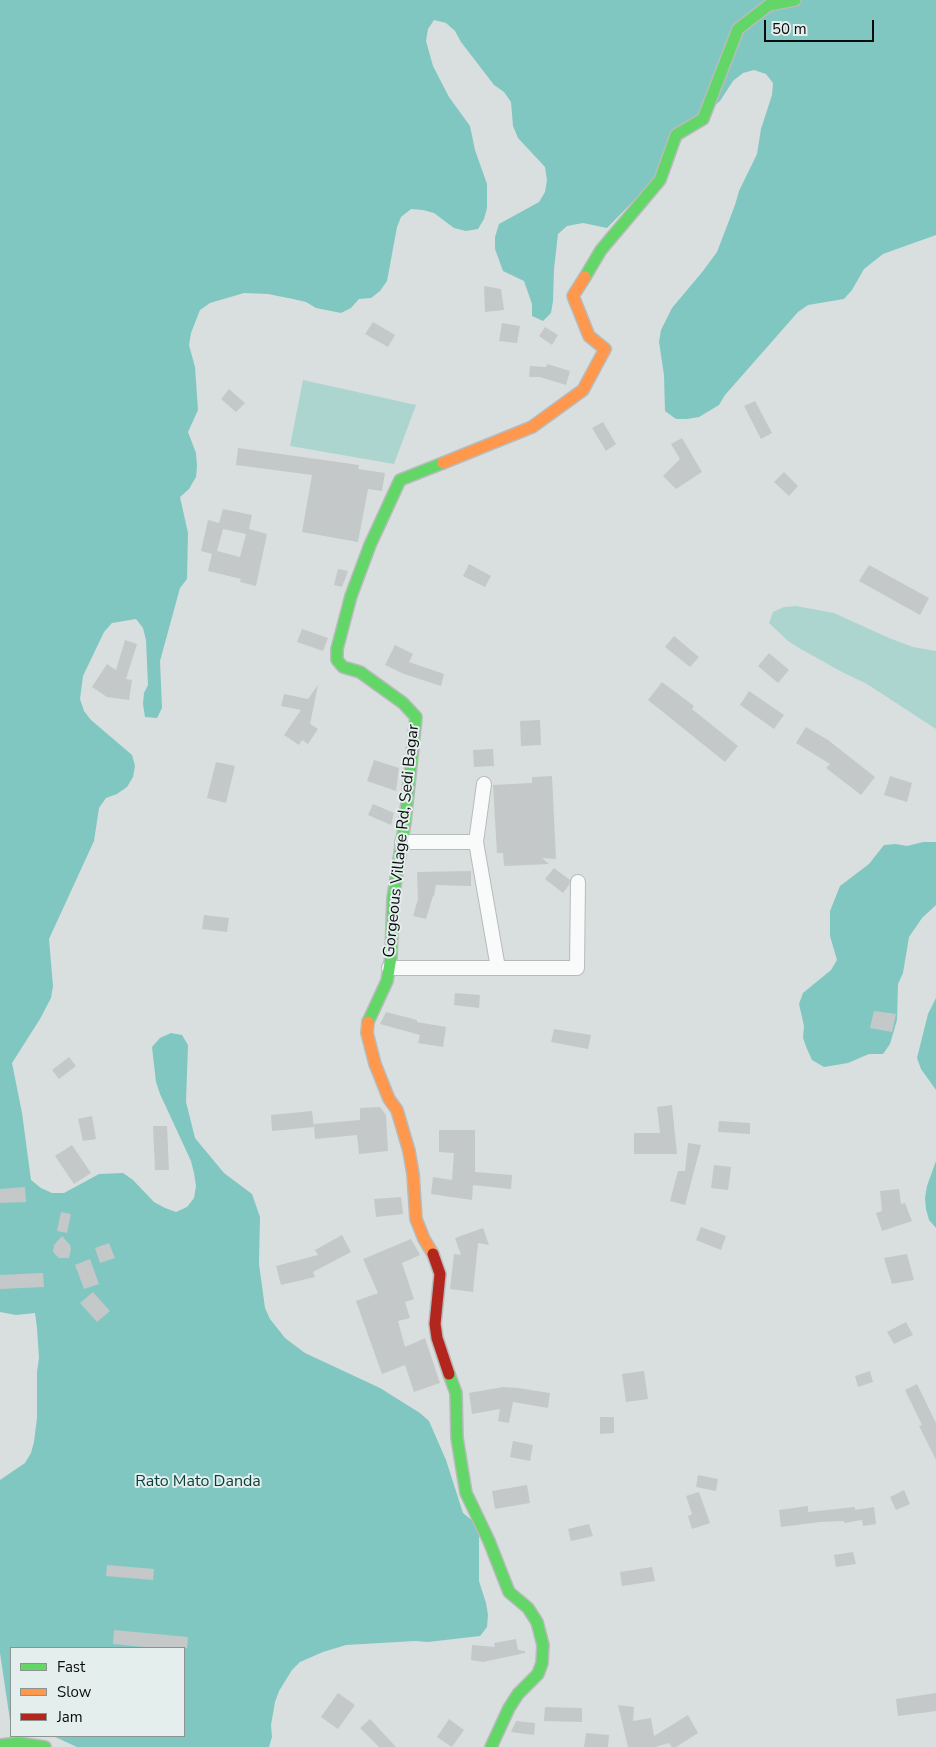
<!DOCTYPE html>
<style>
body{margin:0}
#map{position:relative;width:936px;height:1747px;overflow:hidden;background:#d9dfde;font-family:"Nunito Sans",sans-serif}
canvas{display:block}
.legend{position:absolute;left:10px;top:1647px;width:175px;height:90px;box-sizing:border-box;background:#e4eeed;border:1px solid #8c9493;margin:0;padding:6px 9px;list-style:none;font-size:15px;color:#090c0c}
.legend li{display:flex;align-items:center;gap:10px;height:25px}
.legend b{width:25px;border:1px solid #8c9493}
.scale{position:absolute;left:764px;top:20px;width:110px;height:22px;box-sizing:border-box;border:2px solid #090c0c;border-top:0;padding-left:6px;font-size:15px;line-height:18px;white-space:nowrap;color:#090c0c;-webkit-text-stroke:4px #e4eeed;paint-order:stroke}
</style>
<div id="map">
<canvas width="936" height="1747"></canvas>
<ul class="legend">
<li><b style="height:6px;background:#63d668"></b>Fast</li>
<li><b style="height:6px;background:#ff974d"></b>Slow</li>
<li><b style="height:6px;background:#b3261e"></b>Jam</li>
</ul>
<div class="scale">50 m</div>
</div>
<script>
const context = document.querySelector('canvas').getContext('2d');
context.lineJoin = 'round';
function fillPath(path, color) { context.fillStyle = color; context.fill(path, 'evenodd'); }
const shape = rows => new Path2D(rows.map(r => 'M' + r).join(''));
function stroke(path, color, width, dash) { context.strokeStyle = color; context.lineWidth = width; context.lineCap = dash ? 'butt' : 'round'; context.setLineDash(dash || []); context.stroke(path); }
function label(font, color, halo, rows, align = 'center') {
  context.font = font + ' "Nunito Sans",sans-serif'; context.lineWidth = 4; context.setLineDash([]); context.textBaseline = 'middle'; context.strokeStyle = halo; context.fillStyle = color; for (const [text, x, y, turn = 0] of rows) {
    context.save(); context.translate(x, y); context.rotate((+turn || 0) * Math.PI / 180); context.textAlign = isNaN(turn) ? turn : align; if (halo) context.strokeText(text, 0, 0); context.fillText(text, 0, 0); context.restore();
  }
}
fillPath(shape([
 [303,380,416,405,394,464,290,446],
 [796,606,834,613,889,638,913,647,936,651,936,729,867,684,842,672,799,648,788,641,769,623,773,612,784,607]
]), '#acd5d0');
fillPath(shape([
 [0,0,936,0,936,235,883,254,864,269,852,290,844,299,808,305,798,312,725,395,719,405,699,417,687,419,676,419,665,411,664,375,659,342,661,330,672,308,703,271,717,252,735,205,739,191,757,154,761,129,772,95,773,83,766,74,754,70,743,73,733,81,720,101,690,127,660,174,607,228,583,223,567,226,558,234,554,269,553,301,551,313,543,321,532,316,532,304,524,281,503,271,495,249,495,237,499,224,539,202,545,192,547,180,545,167,518,138,513,126,511,102,504,92,494,85,461,42,455,31,446,23,434,20,428,29,426,41,433,66,449,97,470,126,475,150,487,184,487,208,484,219,478,229,466,231,454,228,434,213,423,210,411,209,401,217,397,227,387,281,380,291,371,298,359,299,351,308,341,313,316,308,306,302,293,299,268,294,244,293,210,303,200,310,191,333,189,345,195,367,198,410,188,432,196,453,197,466,196,477,189,489,180,497,188,533,187,579,180,588,160,661,162,708,157,718,145,717,143,704,144,693,148,685,146,640,143,628,136,619,112,623,104,632,83,676,80,699,84,711,91,720,132,755,135,766,133,777,127,787,117,794,106,798,99,808,94,841,49,939,53,986,51,998,40,1019,12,1063,22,1113,31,1180,41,1188,52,1193,64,1193,99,1174,123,1173,133,1180,154,1202,165,1208,176,1212,187,1207,194,1198,196,1186,194,1173,191,1161,160,1094,156,1082,152,1047,160,1038,171,1033,182,1035,188,1045,186,1102,195,1138,224,1173,252,1194,260,1217,259,1264,265,1308,270,1319,285,1338,305,1353,380,1388,420,1413,429,1421,446,1460,463,1513,473,1521,479,1531,479,1581,486,1603,488,1615,487,1627,480,1636,428,1642,415,1641,346,1645,323,1652,300,1662,292,1670,279,1691,275,1702,271,1725,272,1737,269,1747,77,1747,53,1736,184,1736,184,1648,11,1648,11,1727,0,1653,0,1480,25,1463,31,1453,34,1442,37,1418,37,1372,39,1358,37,1328,35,1313,16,1315,0,1312],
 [923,842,936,842,936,905,922,918,909,937,903,973,898,984,897,1020,890,1044,883,1054,869,1054,848,1063,824,1067,812,1060,807,1049,803,1038,804,1026,799,1004,803,993,831,970,837,960,830,936,830,911,840,886,869,864,884,845,896,844,907,846],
 [936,998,936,1090,921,1069,917,1058,928,1014],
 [936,1161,936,1228,929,1220,926,1209,925,1198,927,1186]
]), '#80c7c1');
fillPath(shape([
 [484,286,501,289,504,310,485,312],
 [373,322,395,335,388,347,365,334],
 [502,323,520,326,517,343,499,341],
 [545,327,558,335,552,345,539,336],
 [547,364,570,371,566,385,540,377,529,377,530,366,546,367],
 [229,389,245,403,236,412,221,399],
 [755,401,772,433,761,439,744,406],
 [603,422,616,444,606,451,592,428],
 [682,438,702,472,676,489,663,476,680,459,671,444],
 [238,448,359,465,358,469,385,473,382,491,368,489,358,542,302,532,312,475,236,465],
 [784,472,798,486,789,496,774,482],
 [223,509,252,515,249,529,267,534,256,586,240,582,241,579,208,571,212,554,201,551,208,520,219,523],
 [223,529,246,534,240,557,217,551],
 [469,564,491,576,485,587,463,576],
 [869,565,929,598,920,615,859,581],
 [338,569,348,571,342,587,334,585],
 [302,629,328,638,323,651,297,642],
 [674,636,699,657,690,667,665,647],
 [125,640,137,644,126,679,132,680,129,700,107,697,92,687,107,664,116,670],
 [395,645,413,654,409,662,444,674,441,686,404,674,385,665],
 [769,653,789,670,778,683,758,666],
 [662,682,694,706,692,709,738,746,725,762,648,700],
 [318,685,310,724,318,729,308,744,302,740,299,745,284,735,301,710,281,706,284,694,308,699],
 [749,691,784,715,774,729,740,705],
 [540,720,541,745,521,746,520,721],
 [806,727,828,740,875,777,861,795,826,768,830,764,796,743],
 [493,749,494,766,474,767,473,750],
 [374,760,399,768,396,791,367,781],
 [216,762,235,766,226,803,207,798],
 [552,776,556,859,542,858,549,864,504,866,503,853,497,853,493,785,532,783,532,777],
 [890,776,912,783,907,802,884,795],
 [373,804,394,813,391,825,368,815],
 [554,868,570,880,569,885,563,893,545,879],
 [471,871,471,886,436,885,434,896,433,896,426,919,413,916,418,899,417,872],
 [204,915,229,918,227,932,202,929],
 [455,993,480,995,479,1008,454,1005],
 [874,1011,896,1014,892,1032,870,1028],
 [386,1012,417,1020,417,1022,446,1027,443,1047,418,1043,420,1035,380,1024],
 [554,1029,591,1035,588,1049,551,1042],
 [69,1057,76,1066,59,1079,52,1070],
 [672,1105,677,1154,634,1154,634,1133,660,1133,657,1107],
 [380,1107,386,1115,388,1151,359,1154,357,1135,315,1139,314,1124,360,1120,360,1108],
 [312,1111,314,1127,272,1131,271,1115],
 [92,1116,96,1139,83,1141,78,1119],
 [719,1121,750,1123,750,1134,718,1132],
 [153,1126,167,1126,169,1170,155,1170],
 [439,1130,475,1130,475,1172,512,1175,511,1189,473,1185,472,1200,431,1194,433,1177,452,1180,454,1153,439,1152],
 [688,1143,701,1145,685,1205,670,1201,678,1171,685,1171],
 [72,1145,91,1173,74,1184,55,1156],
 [714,1165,731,1167,728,1190,711,1188],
 [25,1187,26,1202,0,1203,0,1189],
 [899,1189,901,1204,905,1203,912,1221,882,1231,876,1213,882,1211,880,1191],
 [401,1197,403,1214,376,1217,374,1199],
 [61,1212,71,1214,67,1233,57,1231],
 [701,1227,726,1236,721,1250,696,1240],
 [483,1228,489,1245,478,1243,473,1292,450,1289,454,1254,461,1255,455,1238],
 [342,1235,351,1252,313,1272,315,1277,281,1285,276,1266,318,1255,315,1250],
 [62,1236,70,1245,71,1249,69,1258,59,1258,53,1252,54,1245],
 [411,1239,420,1255,402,1263,414,1299,405,1302,410,1318,398,1321,405,1347,425,1338,440,1383,414,1392,405,1365,382,1374,356,1301,378,1293,363,1259],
 [109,1243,115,1258,100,1263,95,1248],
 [907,1254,914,1280,892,1284,884,1258],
 [90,1259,99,1284,84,1289,75,1265],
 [43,1273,44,1287,0,1289,0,1275],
 [93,1292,110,1311,97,1322,80,1303],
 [906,1322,913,1335,894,1344,887,1332],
 [644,1371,648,1399,626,1402,622,1374],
 [870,1371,873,1382,858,1387,855,1376],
 [917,1384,936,1423,936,1460,919,1426,922,1425,905,1390],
 [503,1387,518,1388,550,1393,548,1408,513,1402,509,1423,498,1421,500,1409,472,1414,469,1393],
 [600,1417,614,1417,614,1433,600,1434],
 [513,1441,533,1445,530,1461,510,1457],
 [698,1475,718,1479,716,1491,696,1487],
 [527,1485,530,1503,495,1509,492,1491],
 [904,1490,910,1504,896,1510,890,1497],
 [699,1492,710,1523,692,1529,688,1516,692,1514,686,1496],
 [808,1506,808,1512,855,1507,855,1510,874,1507,876,1524,863,1526,862,1520,844,1523,844,1521,820,1522,781,1527,779,1510],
 [589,1524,593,1536,571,1541,568,1529],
 [853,1552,856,1564,836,1567,834,1555],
 [107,1565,154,1569,153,1580,106,1576],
 [652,1567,655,1581,622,1586,620,1572],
 [114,1630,188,1637,187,1648,154,1648,113,1644],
 [516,1639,518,1650,525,1651,525,1653,483,1662,471,1660,472,1645,495,1647,494,1643],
 [338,1693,355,1705,338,1729,321,1717],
 [936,1693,936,1711,898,1716,896,1699],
 [618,1705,634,1707,633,1721,651,1718,654,1736,688,1715,698,1733,676,1747,672,1747,669,1743,655,1747,628,1747],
 [545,1707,582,1708,582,1722,544,1721],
 [370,1719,396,1747,379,1747,360,1728],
 [449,1719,464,1730,452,1747,437,1737],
 [516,1721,535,1723,534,1735,511,1732],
 [586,1733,609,1735,608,1747,584,1747]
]), '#c4c8c8');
const street = shape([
 [484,784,476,842,498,968],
 [402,842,476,842],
 [389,968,577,968,578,882]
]);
const fast = shape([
 [585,277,601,250,660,180,676,135,703,119,738,29,769,5,795,0],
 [368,1022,387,981,391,957,393,898,405,822,416,717,403,703,360,672,343,667,337,660,337,649,351,596,370,545,400,480,443,463],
 [449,1374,456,1393,457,1438,466,1493,489,1541,509,1592,528,1608,537,1622,543,1645,542,1663,538,1674,518,1694,509,1708,491,1747],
 [0,1745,18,1743,45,1747]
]);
const slow = shape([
 [443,463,532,427,583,390,605,349,589,336,573,296,585,277],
 [368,1022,367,1033,375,1064,389,1099,397,1110,409,1151,413,1174,416,1219,424,1239,433,1254]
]);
const jam = shape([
 [433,1254,440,1274,435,1324,437,1338,449,1374]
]);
stroke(street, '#b7bbbb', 16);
stroke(fast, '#b7bbbb', 14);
stroke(slow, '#b7bbbb', 14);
stroke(jam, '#b7bbbb', 14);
stroke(street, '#f9fafa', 14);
stroke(fast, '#63d668', 11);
stroke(slow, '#ff974d', 11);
stroke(jam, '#b3261e', 11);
label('16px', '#090c0c', '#e4eeed', [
 ["Gorgeous Village Rd, Sedi Bagar",402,841,-84]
]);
label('16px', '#053e3a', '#e4eeed', [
 ["Rato Mato Danda",198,1482]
]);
</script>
